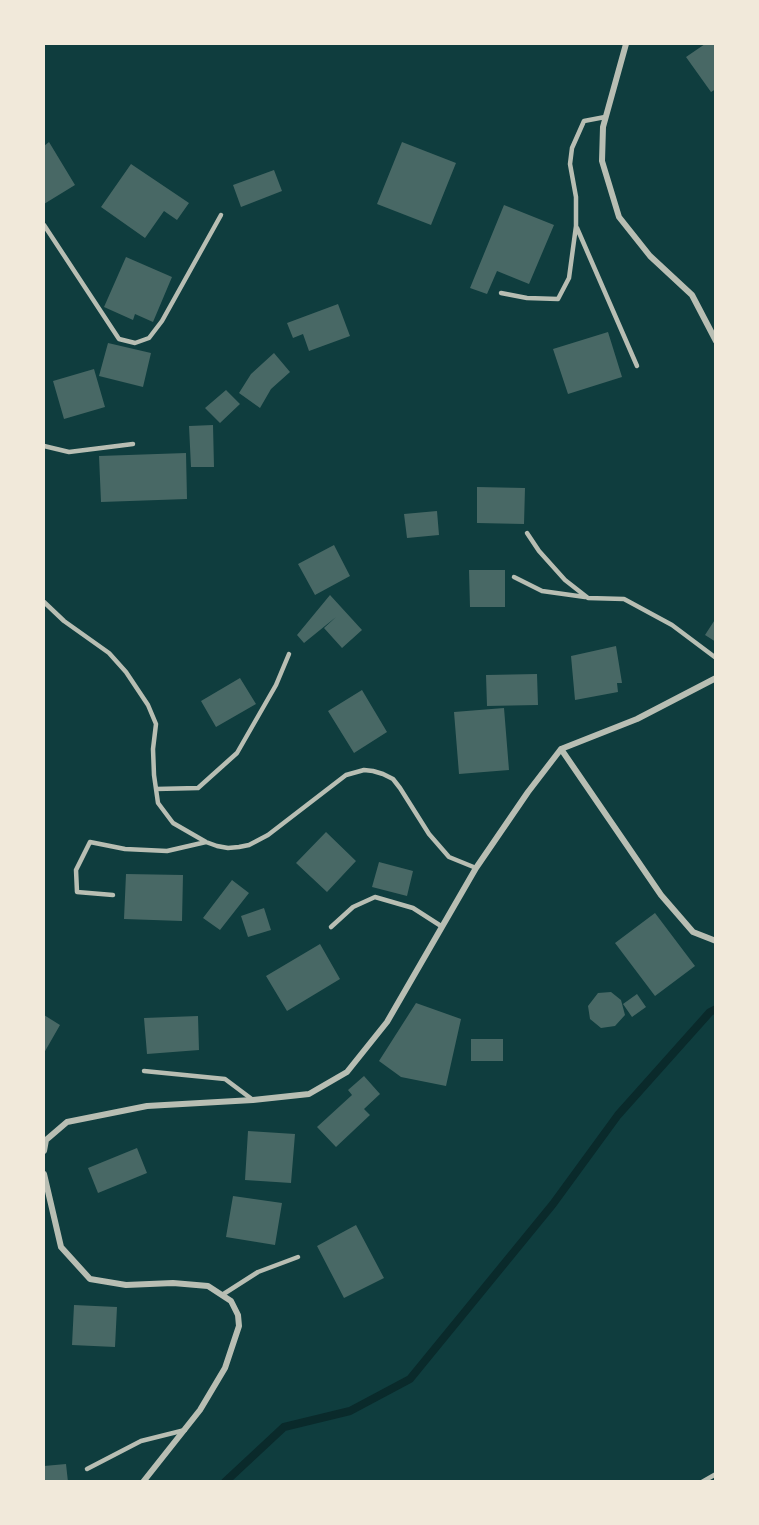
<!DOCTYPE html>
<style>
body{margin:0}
#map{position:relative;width:759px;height:1525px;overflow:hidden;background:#0f3d3e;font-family:"Exo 2",sans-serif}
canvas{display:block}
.frame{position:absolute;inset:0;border:45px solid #f1e9da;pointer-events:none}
</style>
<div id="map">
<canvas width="759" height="1525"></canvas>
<div class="frame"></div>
</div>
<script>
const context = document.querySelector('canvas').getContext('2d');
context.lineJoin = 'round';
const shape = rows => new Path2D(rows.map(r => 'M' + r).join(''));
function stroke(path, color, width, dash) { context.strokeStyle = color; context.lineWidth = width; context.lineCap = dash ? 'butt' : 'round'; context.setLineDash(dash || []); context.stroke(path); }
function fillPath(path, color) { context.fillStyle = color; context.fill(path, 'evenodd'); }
stroke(shape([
 [225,1482,284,1427,350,1411,410,1379,553,1204,618,1115,710,1012,716,1009]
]), '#0a2a2b', 8);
fillPath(shape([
 [705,44,716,44,716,89,711,92,686,57],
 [49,142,75,185,44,204,44,146],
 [402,142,456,163,431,225,377,204],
 [131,164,189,203,177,220,164,211,145,238,101,207],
 [274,170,282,191,241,207,233,185],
 [504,205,554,225,529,284,497,271,487,294,470,288],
 [126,257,172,277,153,322,135,314,133,320,104,307],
 [338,304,350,336,309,351,303,334,293,338,287,323],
 [608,332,622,377,568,394,553,349],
 [108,343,151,353,143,387,99,376],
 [274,353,290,372,271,389,260,408,239,393,251,374],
 [94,369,105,407,64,419,53,381],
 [226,390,240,404,220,423,205,408],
 [213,425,214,467,191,467,189,426],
 [186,453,187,499,101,502,99,456],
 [477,487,525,488,524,524,477,523],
 [437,511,439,535,407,538,404,514],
 [334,545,350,576,315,595,298,564],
 [469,570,505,570,505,607,470,607],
 [330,595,362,630,342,648,324,628,336,617,304,643,297,635],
 [716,618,716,642,705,635],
 [616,646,622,683,617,683,618,692,575,700,571,656],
 [537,674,538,705,487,706,486,675],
 [240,678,256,704,216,727,201,701],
 [362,690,387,732,354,753,328,711],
 [504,708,509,770,459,774,454,712],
 [326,832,356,861,327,892,296,863],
 [379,862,413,871,407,896,372,887],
 [126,874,183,875,182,921,124,919],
 [232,880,249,893,220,930,203,918],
 [264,908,271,930,248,937,241,916],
 [655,913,695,966,655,996,615,943],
 [320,944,340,979,287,1011,266,976],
 [611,992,621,1000,625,1015,615,1026,601,1028,590,1019,588,1006,598,993],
 [637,994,646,1007,632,1017,623,1004],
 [416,1003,461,1019,446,1086,401,1077,379,1061],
 [44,1015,60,1025,44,1053],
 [198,1016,199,1050,147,1054,144,1018],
 [471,1039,503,1039,503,1061,471,1061],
 [364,1076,380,1094,364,1109,370,1115,336,1147,317,1127,352,1095,348,1090],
 [248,1131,295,1134,291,1183,245,1180],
 [137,1148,147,1173,98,1193,88,1168],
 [233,1196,282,1203,275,1245,226,1237],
 [356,1225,384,1278,344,1298,317,1246],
 [74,1305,117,1307,115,1347,72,1345],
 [66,1464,68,1482,44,1482,44,1466]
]), '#486865');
stroke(shape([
 [44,225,119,339,135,343,149,338,162,321,221,215],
 [577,228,637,366],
 [501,293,527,298,558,299,569,278,576,226,576,197,570,164,572,148,584,121,605,117],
 [44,446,69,452,133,444],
 [527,533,539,551,565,580,588,598,624,599,672,625,716,658],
 [514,577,542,591,585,597],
 [44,602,64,621,109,653,126,672,148,705,156,724,153,749,154,775,158,803,173,823,206,842,217,846,228,848,239,847,249,845,268,835,346,775,364,770,373,771,383,774,393,779,400,788,429,834,449,857,476,868],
 [156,789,198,788,237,753,276,685,289,654],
 [113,895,77,892,76,870,90,842,125,849,167,851,206,842],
 [331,927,353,907,375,897,413,908,441,926],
 [144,1071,225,1079,253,1100],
 [222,1295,258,1272,298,1257],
 [87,1469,141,1441,185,1430],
 [702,1482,716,1474]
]), '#b8beb3', 4.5);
stroke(shape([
 [626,44,603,127,602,161,619,217,650,256,692,295,716,341],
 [561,749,661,895,693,932,716,941],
 [44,1151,46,1140,67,1122,147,1106,253,1100,309,1094,347,1072,387,1022,476,868,528,792,561,749,637,719,716,678],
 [44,1174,61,1247,90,1279,126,1285,173,1283,208,1286,231,1301,238,1315,239,1326,225,1368,200,1410,143,1482]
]), '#b8beb3', 6);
</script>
